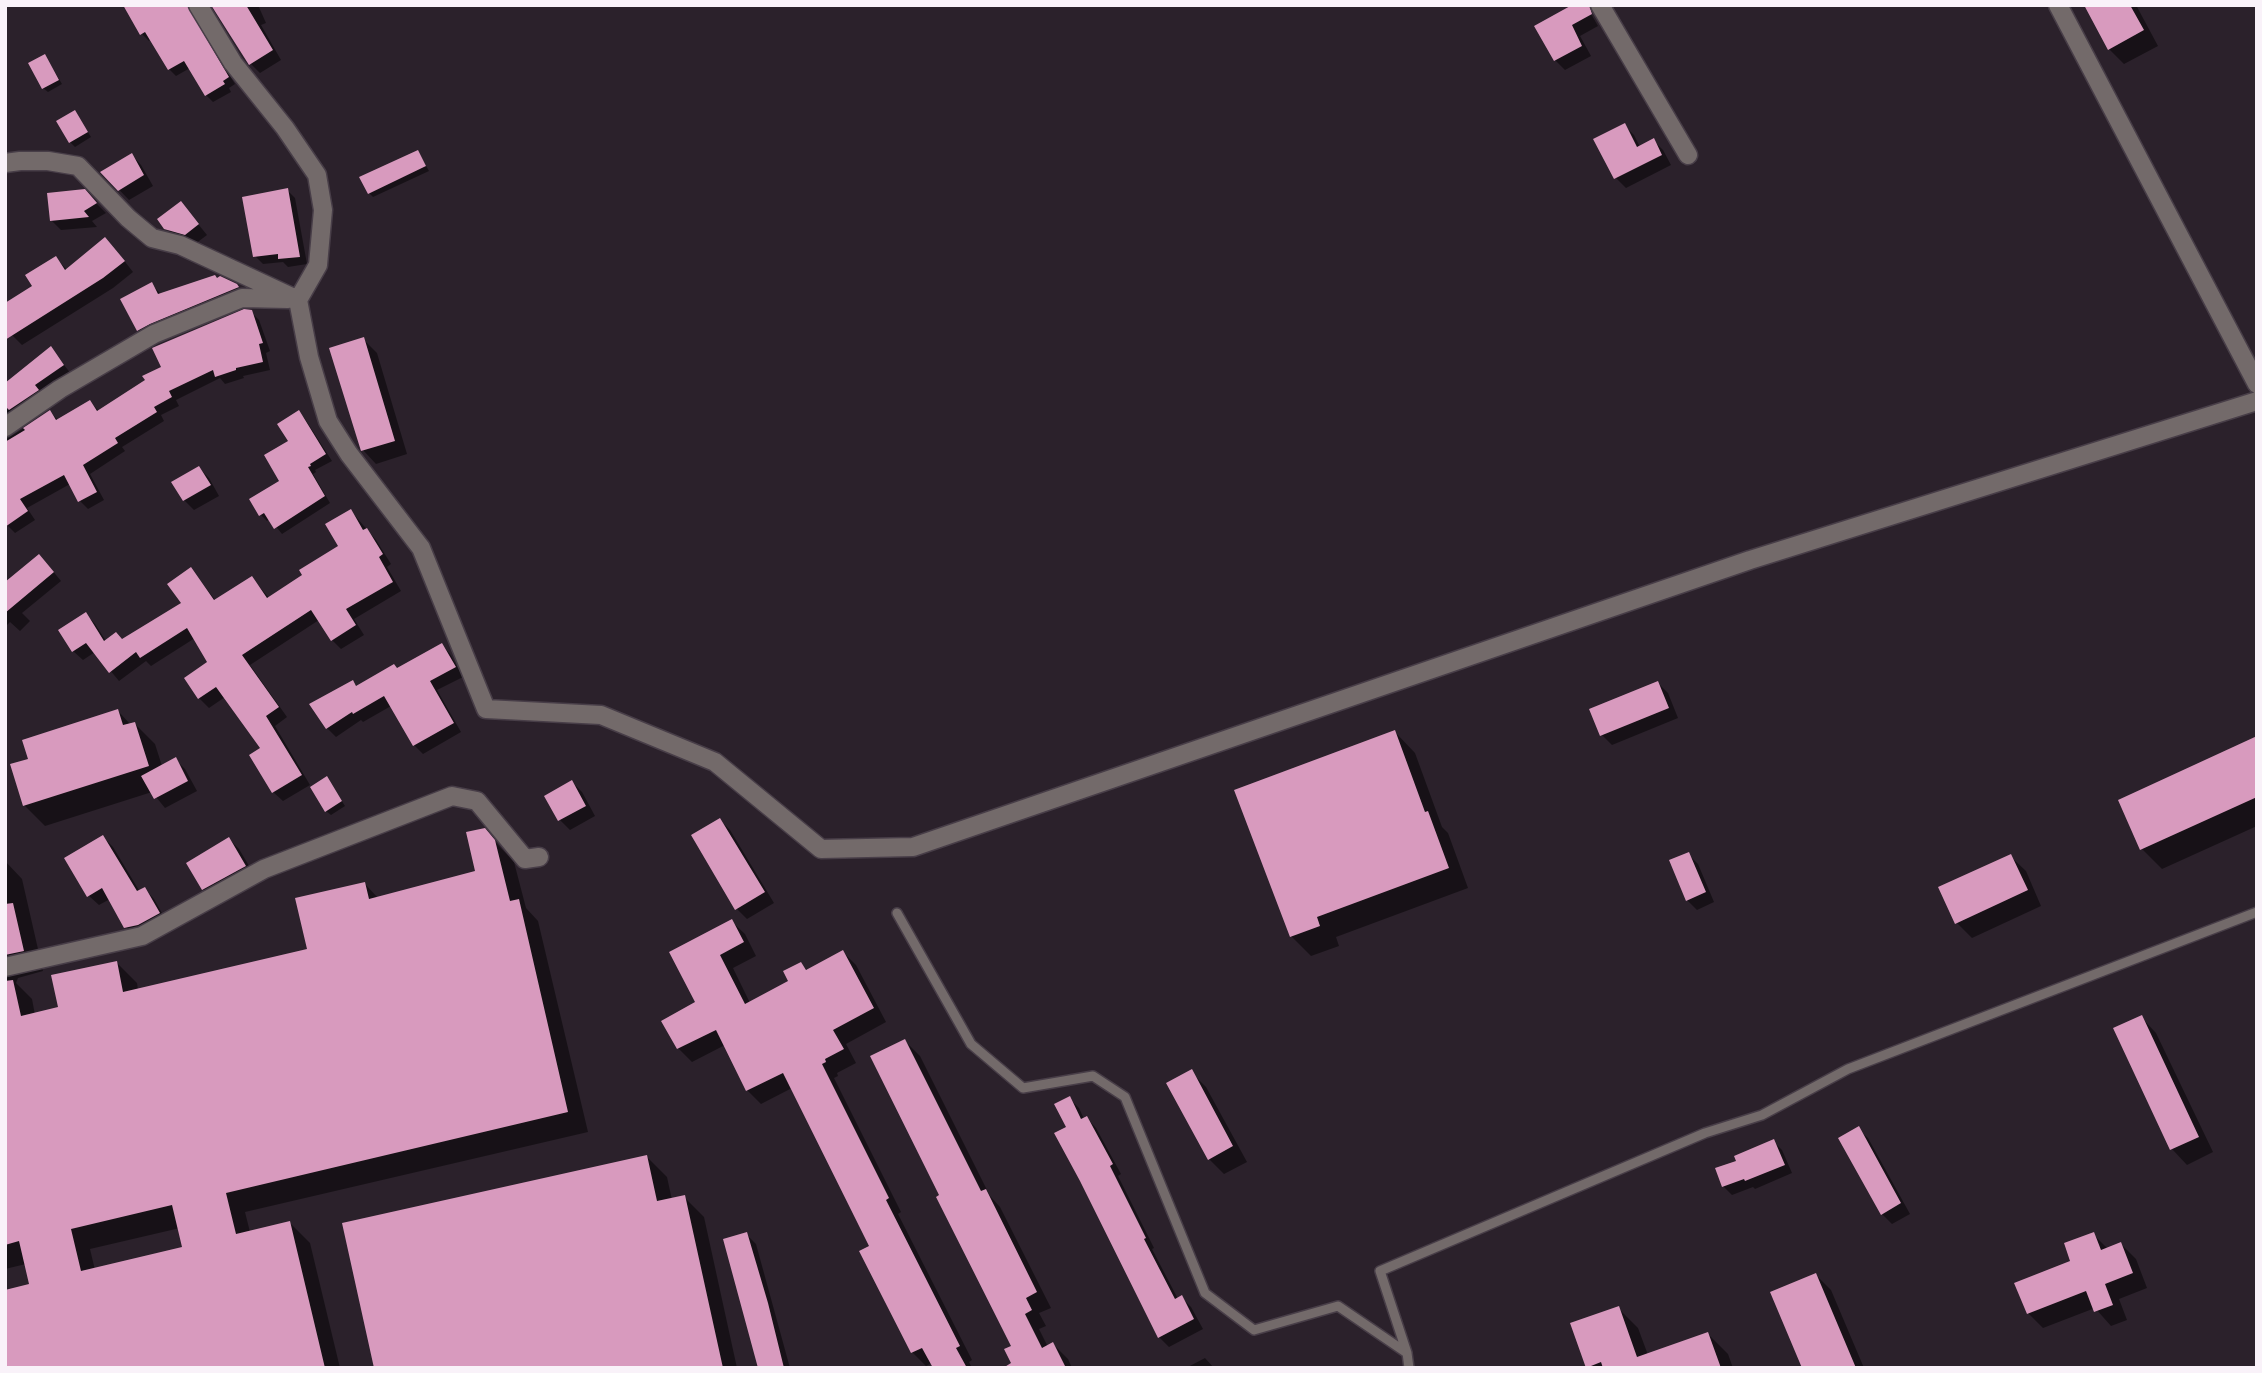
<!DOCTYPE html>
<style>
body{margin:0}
#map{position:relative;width:2262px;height:1373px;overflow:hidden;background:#2b212b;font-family:"Roboto Condensed",sans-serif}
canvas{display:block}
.frame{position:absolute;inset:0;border:7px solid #f9f2f9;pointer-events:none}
</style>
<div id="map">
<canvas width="2262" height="1373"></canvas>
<div class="frame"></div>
</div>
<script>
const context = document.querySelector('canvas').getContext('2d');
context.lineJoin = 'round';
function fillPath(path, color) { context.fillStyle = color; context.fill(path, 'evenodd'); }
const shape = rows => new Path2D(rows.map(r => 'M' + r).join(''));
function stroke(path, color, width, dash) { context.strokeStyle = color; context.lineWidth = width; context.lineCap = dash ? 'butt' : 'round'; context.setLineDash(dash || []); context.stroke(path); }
fillPath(shape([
 [214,5,258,5,266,23,261,25,281,60,260,73,250,63],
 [2086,5,2136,5,2158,46,2124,64,2109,49],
 [129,11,195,20,235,84,229,88,231,92,213,102,206,95,190,68,176,76,169,69,151,39,149,41,142,34],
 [1590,12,1598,26,1580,36,1591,56,1565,70,1555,60,1537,26],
 [45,56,62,84,48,92,43,88],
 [75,112,91,137,75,147,70,142],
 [1624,125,1634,135,1640,147,1653,140,1663,150,1671,165,1626,188,1616,178],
 [418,152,429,171,373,197,369,193],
 [132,155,141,165,153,186,129,200,102,172],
 [287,190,295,198,307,264,288,267,283,262,263,264,255,256],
 [84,191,106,213,92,221,97,227,61,230,51,220],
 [181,203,207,235,195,244,176,239,166,228],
 [115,249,133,272,113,288,22,345,12,335,34,287,56,258,67,270],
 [218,280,236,286,246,296,148,339,138,330,151,284,162,295],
 [251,312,259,320,270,351,266,353,270,370,243,376,244,378,225,384,220,378,176,400,179,406,161,415,164,421,122,447,125,451,90,474,104,500,88,509,80,501,70,484,27,508,35,520,15,533,7,525,5,440,50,412,59,421,90,402,99,411],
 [363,339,377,353,407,454,376,464,363,450],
 [51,348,71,374,5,428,5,385],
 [299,412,305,419,332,461,315,470,316,472,313,474,330,503,282,534,270,519,267,521,260,514,281,481],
 [199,468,209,478,219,496,194,510,184,500,174,483],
 [351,511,376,540,391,564,387,567,401,591,354,619,364,635,341,649,332,640,319,620,250,665,287,717,275,726,310,785,283,801,273,792,262,749,225,697,209,708,199,698,186,678,209,663,195,638,151,666,146,661,119,681,95,652,83,660,73,651,86,614,95,624,106,641,123,641,183,603,191,569,216,601,252,578,269,598,304,576,340,547],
 [47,564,61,581,22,613,30,621,20,631,10,622,5,627,5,592],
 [442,645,450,654,463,677,437,690,461,732,423,754,414,745,391,706,363,722,361,720,336,737,327,728,352,682,357,687,397,669],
 [1658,683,1668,693,1678,718,1612,745,1602,735,1592,710],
 [118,711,131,725,135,724,155,744,162,766,175,759,185,769,197,791,165,808,152,792,45,826,24,805,30,760],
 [1395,732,1415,753,1442,827,1448,833,1468,888,1336,937,1339,946,1311,956,1291,936],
 [2257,738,2257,826,2162,869,2142,849],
 [327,778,345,806,331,815,326,811],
 [572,782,582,792,595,816,570,830,560,820,547,796],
 [720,820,730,830,774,903,747,919,737,909,694,836],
 [484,830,514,862,526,908,538,921,588,1132,245,1212,250,1232,290,1223,310,1243,340,1368,5,1368,31,1285,26,1264,5,1269,5,861,22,879,43,971,18,978,16,983,32,999,35,1015,60,1009,117,963,137,983,138,990,309,950,365,884,378,898,477,872],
 [180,1228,184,1248,95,1270,90,1249],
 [103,837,113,847,140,892,145,889,154,899,168,924,136,937,126,927,110,899,99,905,89,896],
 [229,839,239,849,255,876,213,899,203,889],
 [1688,854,1698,864,1714,902,1697,910,1687,900],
 [2010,856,2026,871,2041,906,1972,938,1957,923],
 [731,921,745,934,756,956,733,968,750,1003,791,981,801,964,808,971,843,952,856,965,886,1022,846,1044,856,1063,837,1073,838,1076,834,1078,901,1212,898,1214,972,1360,969,1362,972,1368,935,1368,932,1363,926,1366,912,1352,862,1252,871,1247,792,1088,761,1104,747,1090,725,1045,692,1062,678,1048],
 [2141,1017,2156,1033,2213,1152,2187,1165,2172,1149,2116,1029],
 [905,1041,920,1056,990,1196,1000,1207,1051,1308,1039,1313,1046,1326,1039,1329,1048,1347,1053,1344,1068,1359,1072,1368,1016,1368,1014,1346,942,1196],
 [1191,1072,1206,1087,1247,1162,1224,1174,1209,1159],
 [1069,1098,1079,1108,1084,1119,1087,1118,1096,1128,1121,1174,1118,1176,1154,1248,1152,1249,1178,1299,1181,1297,1191,1307,1203,1329,1169,1347,1159,1337,1082,1181,1068,1128],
 [1858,1129,1868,1138,1910,1214,1892,1224,1882,1214],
 [1773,1141,1782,1150,1792,1173,1755,1189,1753,1187,1732,1195,1723,1186,1739,1162],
 [647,1157,667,1177,672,1200,684,1197,704,1217,737,1368,375,1368],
 [746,1234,756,1244,790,1368,760,1368],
 [2093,1234,2108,1249,2121,1244,2136,1259,2147,1288,2119,1299,2127,1320,2111,1326,2095,1308,2043,1328,2028,1313],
 [1816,1275,1831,1290,1864,1368,1804,1368],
 [1618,1308,1638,1328,1648,1355,1708,1334,1728,1354,1733,1368,1588,1368,1572,1324],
 [1205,1358,1214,1368,1186,1368]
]), '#0007');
fillPath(shape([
 [123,5,187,5,229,77,223,81,225,84,205,96,184,61,168,70,145,32,140,35],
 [211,5,246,5,273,50,249,65],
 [1572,5,1589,5,1592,14,1572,25,1582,46,1554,61,1534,26],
 [2084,5,2130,5,2144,30,2108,50],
 [45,54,59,80,42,89,28,63],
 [75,110,88,132,69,143,56,121],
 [1625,123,1637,147,1654,138,1662,155,1614,179,1593,139],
 [418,150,426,166,368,194,359,177],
 [132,153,144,175,118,191,100,172],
 [288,188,300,257,278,259,278,254,253,257,242,197],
 [85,189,97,203,84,211,89,217,50,221,47,193],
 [181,201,199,224,185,235,164,229,157,219],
 [105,237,125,261,103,278,5,340,5,303,32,286,25,275,56,256,65,270],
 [215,275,217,278,220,276,237,284,239,287,150,324,137,331,120,299,152,282,158,294],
 [244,309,252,310,263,343,259,344,263,362,236,368,236,370,215,377,213,370,169,391,172,397,154,407,157,412,115,438,118,443,83,465,97,492,78,502,64,475,20,499,28,511,5,527,5,442,25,430,23,428,50,410,56,420,90,400,97,411,145,380,142,376,161,367,152,348],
 [364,337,395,441,361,451,329,348],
 [51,346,64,365,35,385,39,390,9,410,5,406,5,383],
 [299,410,326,454,310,464,311,466,308,467,325,496,274,529,264,513,259,516,249,499,279,481,264,455,288,441,277,424],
 [199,466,211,485,183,501,171,482],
 [351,509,363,530,367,528,383,554,379,557,393,582,346,609,356,625,331,641,311,610,242,655,279,707,266,716,302,775,272,793,249,755,260,748,216,687,198,699,184,678,207,662,187,628,140,658,136,652,109,673,86,643,72,652,58,630,86,612,104,641,116,632,122,639,181,603,167,584,191,567,214,600,252,576,267,598,302,575,299,570,338,546,325,524],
 [39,554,54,572,5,613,5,582],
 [442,643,456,667,430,681,454,723,413,746,384,696,353,714,352,712,326,729,309,704,353,680,356,686,394,664,397,668],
 [1658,681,1669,708,1600,736,1589,709],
 [118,709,123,725,135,722,149,766,23,806,10,764,28,759,22,740],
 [1395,730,1425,812,1428,811,1449,868,1317,917,1320,926,1290,937,1234,790],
 [2257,736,2257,797,2140,850,2118,800],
 [176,757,188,781,154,799,141,776],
 [327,776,342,801,325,812,310,787],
 [572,780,586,806,558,821,544,796],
 [720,818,765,892,735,910,691,835],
 [485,828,495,840,510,901,519,899,568,1112,226,1193,236,1234,290,1221,325,1368,5,1368,5,1290,29,1284,19,1241,5,1245,5,981,13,980,21,1016,58,1007,51,975,117,961,123,992,307,949,295,898,365,882,369,899,475,871,466,832],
 [172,1205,182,1247,81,1271,71,1229],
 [103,835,137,891,145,887,160,913,138,925,124,928,102,888,87,897,64,858],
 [229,837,246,866,202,890,186,863],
 [1689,852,1706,892,1686,901,1669,860],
 [2011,854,2028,890,1955,924,1938,887],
 [13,903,24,951,5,955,5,904],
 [732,919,744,942,720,955,745,1004,788,981,783,971,801,962,806,970,843,950,874,1008,833,1030,844,1049,825,1059,826,1062,822,1064,889,1198,886,1200,960,1346,956,1348,967,1368,933,1368,922,1348,911,1353,859,1251,869,1246,783,1073,746,1091,716,1030,677,1049,661,1021,695,1002,669,952],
 [2142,1015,2199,1137,2170,1150,2113,1028],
 [905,1039,981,1191,986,1189,1037,1292,1026,1298,1032,1310,1025,1314,1042,1348,1053,1342,1066,1368,1003,1368,1011,1363,1004,1349,1011,1346,936,1197,939,1195,870,1056],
 [1192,1069,1233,1146,1208,1160,1166,1083],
 [1070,1096,1081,1119,1087,1116,1113,1164,1110,1166,1146,1238,1144,1239,1175,1299,1182,1295,1194,1319,1158,1338,1080,1181,1054,1133,1066,1127,1054,1104],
 [1859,1126,1901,1203,1881,1215,1838,1138],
 [1774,1139,1785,1165,1745,1181,1744,1179,1722,1187,1715,1168,1736,1161,1734,1156],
 [647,1155,657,1201,685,1195,723,1368,374,1368,342,1223],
 [747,1232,768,1303,784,1368,758,1368,723,1239],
 [2094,1232,2101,1250,2121,1242,2133,1273,2105,1284,2113,1305,2094,1312,2086,1291,2027,1314,2014,1283,2070,1261,2064,1243],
 [1816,1273,1856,1368,1802,1368,1770,1292],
 [1619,1306,1637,1357,1708,1332,1721,1368,1603,1368,1601,1362,1586,1368,1570,1323]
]), '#d89abe');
const lane = shape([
 [897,913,971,1044,1023,1088,1093,1076,1125,1097,1205,1293,1254,1330,1338,1306,1407,1353,1409,1368],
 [1407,1353,1380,1271,1705,1133,1762,1115,1848,1069,2257,912]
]);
const street = shape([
 [198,5,233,63,285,128,317,175,323,210,318,265,298,300,309,357,328,421,349,454,421,548,486,709,601,715,715,762,821,849,913,847,1750,560,2257,401],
 [1600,5,1688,155],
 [2058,5,2257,384],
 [5,163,20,161,48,161,78,166,128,218,152,238,180,245,298,300],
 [5,427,60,389,154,334,242,298,288,299],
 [5,967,142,936,264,869,452,796,477,801,525,859,539,857]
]);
stroke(lane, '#483e48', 12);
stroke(street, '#483e48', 21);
stroke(lane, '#736a6a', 9);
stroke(street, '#736a6a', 18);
</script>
